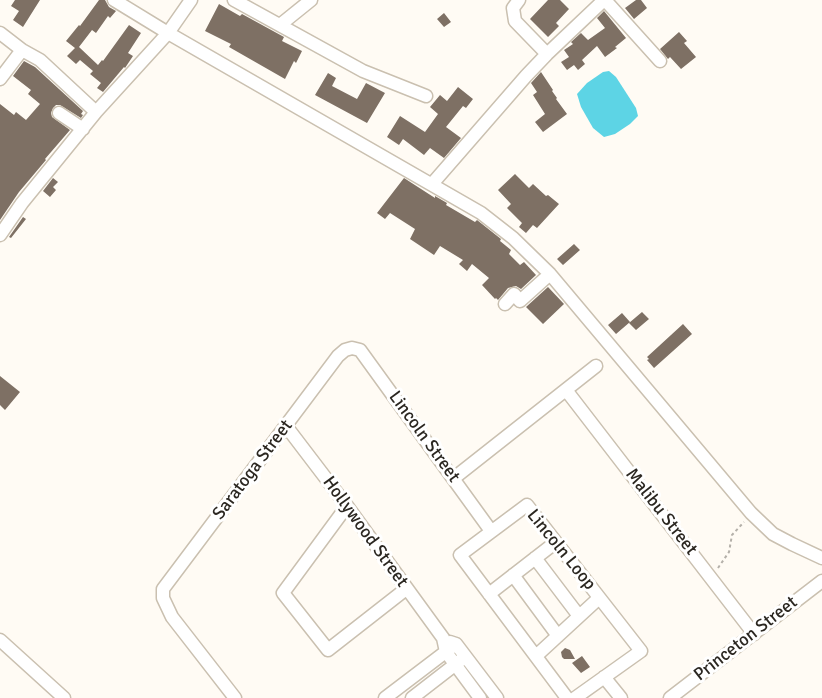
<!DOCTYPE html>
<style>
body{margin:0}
canvas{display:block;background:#fffbf4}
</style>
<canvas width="822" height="698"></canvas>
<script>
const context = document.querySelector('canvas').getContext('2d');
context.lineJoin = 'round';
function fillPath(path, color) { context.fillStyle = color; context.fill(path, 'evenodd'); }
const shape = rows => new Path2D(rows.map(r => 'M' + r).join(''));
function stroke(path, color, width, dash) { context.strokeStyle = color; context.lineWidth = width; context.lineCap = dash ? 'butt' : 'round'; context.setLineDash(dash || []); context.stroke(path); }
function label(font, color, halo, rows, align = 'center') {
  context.font = font + ' Signika,sans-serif'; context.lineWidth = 6; context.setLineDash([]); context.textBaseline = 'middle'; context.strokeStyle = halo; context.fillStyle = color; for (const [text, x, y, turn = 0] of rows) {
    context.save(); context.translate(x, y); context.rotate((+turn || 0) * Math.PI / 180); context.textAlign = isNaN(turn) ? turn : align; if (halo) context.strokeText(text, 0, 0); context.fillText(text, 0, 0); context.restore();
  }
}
fillPath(shape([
 [609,71,616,77,636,108,638,116,630,124,615,134,604,137,593,128,581,107,577,94,587,83,603,72]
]), '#5dd4e5');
fillPath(shape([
 [15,0,40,0,23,27,13,20,19,11,11,6],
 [99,0,105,0,109,7,116,11,110,18,108,16,96,33,92,30,79,47,98,65,102,60,103,61,129,25,141,33,128,53,133,56,125,68,124,67,103,92,97,88,101,83,90,74,93,71,80,60,76,64,67,56,75,48,66,41,79,25,80,26],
 [548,0,560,0,569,9,556,23,559,26,548,37,530,19],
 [636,0,641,0,647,8,634,19,625,8],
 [219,4,240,16,242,14,284,37,282,41,302,51,296,63,294,61,285,79,229,47,231,44,205,31],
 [604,11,626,38,615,47,617,48,605,57,597,46,582,60,585,64,578,70,574,65,567,70,561,62,569,57,564,50,573,44,571,42,581,33,588,40,605,28,597,18],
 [444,13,451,22,444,27,437,19],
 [679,32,687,41,684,43,696,57,681,69,670,57,668,59,660,49],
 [24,61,35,67,83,111,81,114,83,115,81,118,60,105,56,105,53,108,51,113,52,117,70,130,45,159,46,160,19,192,0,220,0,104,14,115,16,112,26,120,40,104,28,94,31,90,13,76],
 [541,72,553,90,552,91,557,98,556,99,567,114,543,132,535,122,545,114,533,95,537,92,531,83],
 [328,73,336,78,332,86,357,99,366,83,385,93,367,123,315,95],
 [458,87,473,99,466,108,463,106,446,127,461,138,444,158,430,148,424,155,403,139,399,145,387,137,400,116,425,132,438,114,430,107,440,95,447,101],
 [515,174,529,188,533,184,546,196,548,195,559,204,537,228,533,225,526,233,519,227,522,223,507,208,511,204,498,190],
 [53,178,58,182,53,187,56,190,50,197,43,191],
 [404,178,435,198,435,196,447,203,446,205,475,222,477,220,501,239,500,241,511,250,509,254,520,265,524,262,536,275,521,289,516,286,508,288,498,300,496,298,495,299,482,285,489,278,472,264,467,271,459,264,463,260,440,246,434,255,410,239,415,229,390,213,385,219,377,213],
 [23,217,26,219,11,238,9,237],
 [574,244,580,250,563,265,557,259],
 [548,287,564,304,543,324,526,307],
 [642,312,649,319,636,330,629,323],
 [622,313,630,322,616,334,608,325],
 [683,324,692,334,654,368,647,360,649,359,647,357],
 [0,376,20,392,5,410,0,405],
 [565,648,570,650,575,659,564,659,562,657,561,652],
 [582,656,590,667,581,673,572,663]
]), '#7e7064');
const minor = shape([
 [114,0,168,33,481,213,513,238,550,274,751,513,773,534,792,544,822,558],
 [234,0,363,71,426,96],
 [519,0,513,8,515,21,547,54],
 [605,0,660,61],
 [280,25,311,0],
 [0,33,22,50,40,60,96,112],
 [0,79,22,50],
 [59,113,83,129],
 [432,184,526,76,547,54,604,0],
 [0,235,22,203,96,112,168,33,191,0],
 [505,304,514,294,520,301,550,274],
 [566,390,754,634],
 [286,426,347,506,443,638,446,652,480,698],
 [454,478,596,366],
 [347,506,283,593,328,650,406,589],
 [535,558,579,616],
 [513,575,558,636],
 [489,594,556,542],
 [0,640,64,698],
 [450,642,456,644,497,698],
 [536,656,599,598],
 [604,677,621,698],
 [235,698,172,617,163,598,163,589,338,356,345,350,352,348,360,350,491,531],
 [385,698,456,644],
 [412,698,461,660],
 [567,698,460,555,527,505,641,651,575,698],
 [670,698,822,581]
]);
stroke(minor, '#cac0b0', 15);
stroke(shape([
 [718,568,729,552,732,535,744,522]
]), '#b4b0a9', 2, [3, 3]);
stroke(minor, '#fff', 12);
label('18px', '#2b2721', '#fff', [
 ["Lincoln Street",424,437,54],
 ["Saratoga Street",253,470,-53],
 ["Malibu Street",661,512,52],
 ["Hollywood Street",365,532,54],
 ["Lincoln Loop",561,550,51],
 ["Princeton Street",746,639,-38]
]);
</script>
